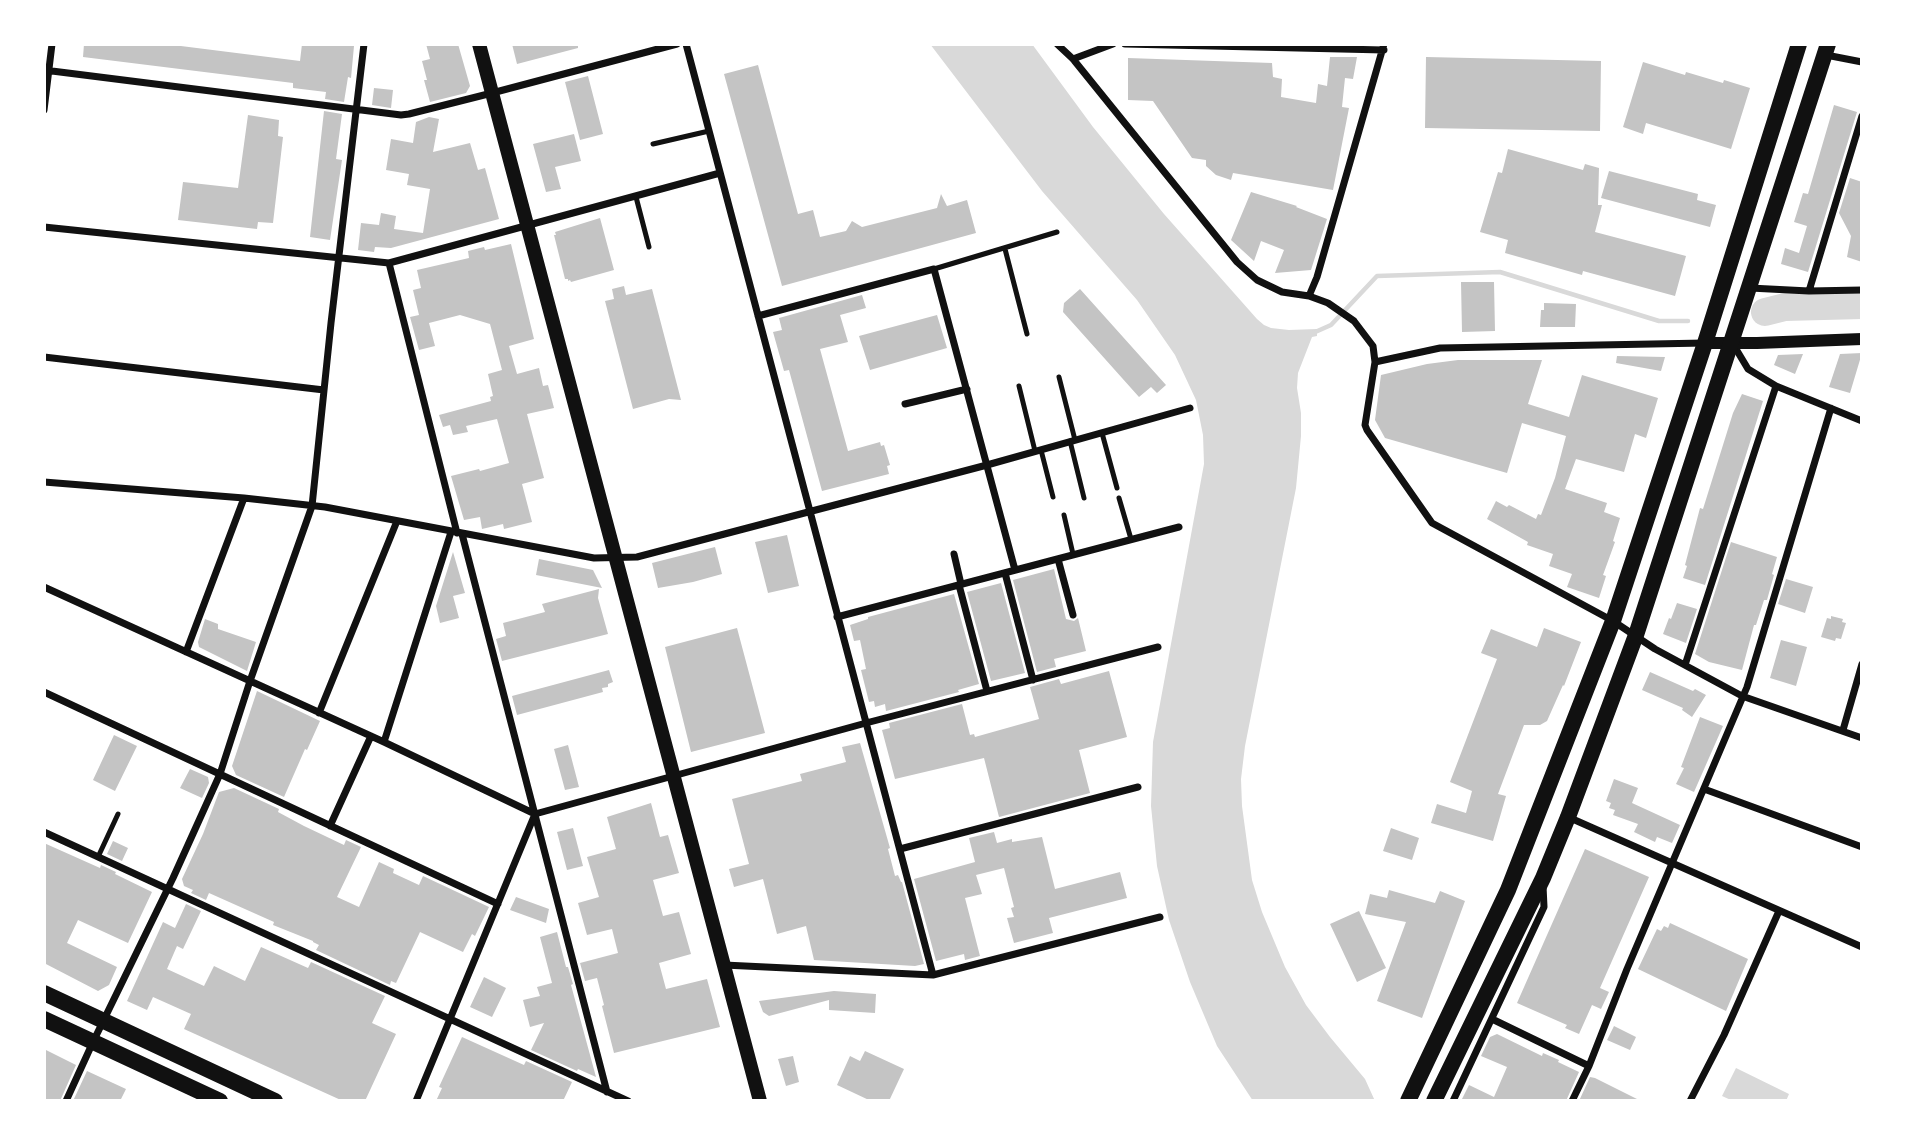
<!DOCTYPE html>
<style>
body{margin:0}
#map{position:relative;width:1906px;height:1145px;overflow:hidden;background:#fff;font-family:"Varela Round",sans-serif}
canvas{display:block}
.frame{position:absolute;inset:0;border:46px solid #fff;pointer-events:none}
</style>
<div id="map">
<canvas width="1906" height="1145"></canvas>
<div class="frame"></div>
</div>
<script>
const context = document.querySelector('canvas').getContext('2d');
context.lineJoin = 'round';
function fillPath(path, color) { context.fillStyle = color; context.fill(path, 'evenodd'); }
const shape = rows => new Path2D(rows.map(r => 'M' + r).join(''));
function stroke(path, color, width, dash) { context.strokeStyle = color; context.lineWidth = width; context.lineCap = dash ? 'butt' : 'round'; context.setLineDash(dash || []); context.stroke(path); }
fillPath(shape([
 [930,44,1032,44,1093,127,1164,214,1257,319,1264,325,1271,328,1289,330,1317,329,1317,336,1312,337,1298,373,1297,388,1301,413,1301,436,1296,488,1245,746,1241,779,1242,806,1252,880,1262,912,1285,967,1306,1005,1330,1037,1365,1079,1375,1101,1253,1101,1217,1046,1190,982,1169,920,1157,866,1151,806,1153,742,1204,464,1203,435,1196,400,1175,355,1137,300,1042,191],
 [1736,1068,1789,1094,1786,1101,1733,1101,1722,1096]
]), '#d9d9d9');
stroke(shape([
 [1313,333,1331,325,1377,276,1500,272,1659,321,1688,321]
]), '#d9d9d9', 4.5);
stroke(shape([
 [1765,312,1785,307,1862,305]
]), '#d9d9d9', 28);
fillPath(shape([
 [84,44,165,44,300,61,302,44,333,44,354,46,351,78,348,77,344,102,325,99,326,92,293,88,293,83,83,57],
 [426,44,458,44,470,86,466,93,430,102,424,80,427,80,422,61,430,59],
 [512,44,578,44,578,48,517,64],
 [1330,57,1357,57,1353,79,1345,78,1342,107,1349,108,1333,190,1233,173,1231,180,1216,175,1206,166,1206,160,1192,158,1153,101,1128,100,1128,58,1272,63,1273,77,1282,79,1281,97,1316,103,1318,84,1327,86],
 [1426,57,1601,61,1600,131,1425,128],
 [1643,62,1685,75,1686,72,1723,83,1724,80,1750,88,1731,149,1646,123,1643,134,1623,127],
 [758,65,798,214,813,210,820,237,846,231,852,221,862,227,937,208,941,194,947,206,967,200,976,233,782,286,724,74],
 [588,76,603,134,580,140,565,82],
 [374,88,393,90,391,108,372,105],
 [1834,105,1857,112,1808,272,1781,264,1785,248,1799,253,1807,226,1794,222,1803,193,1808,194],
 [324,111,342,114,336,159,342,160,330,240,310,237],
 [248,115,279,120,278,136,283,137,273,223,258,222,257,229,178,220,183,182,238,188],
 [429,117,439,119,433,152,470,143,478,170,485,168,499,219,391,248,375,247,374,252,358,250,361,223,379,225,381,213,396,216,394,229,423,233,430,189,407,185,409,174,386,170,391,139,413,143,416,122],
 [574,134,581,161,555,167,561,189,546,192,533,144],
 [1508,149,1583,170,1585,164,1599,168,1598,205,1602,205,1595,232,1686,256,1675,296,1583,271,1582,275,1505,253,1508,240,1480,232,1498,172,1502,173],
 [1609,171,1698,194,1697,200,1716,205,1710,227,1601,198],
 [1850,178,1862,182,1862,262,1847,257,1851,236,1839,213],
 [1251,192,1297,206,1296,207,1327,219,1311,270,1275,273,1284,250,1261,241,1254,261,1231,240],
 [600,218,614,270,571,282,570,280,568,281,568,279,565,279,554,235,556,235,555,232],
 [511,244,534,339,509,346,517,374,539,368,543,386,548,385,554,408,527,414,544,478,522,484,532,522,504,529,503,524,482,529,480,517,464,520,451,476,479,469,480,471,509,463,497,419,466,426,468,432,453,435,450,425,443,427,439,415,491,401,490,397,493,396,488,374,502,370,490,324,460,315,429,323,435,346,419,350,410,317,419,315,413,290,421,288,417,270,469,258,468,251,484,247,485,250],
 [1461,282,1494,282,1495,331,1462,332],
 [624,286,626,295,652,289,681,400,669,399,633,409,605,301,614,299,612,289],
 [1080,289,1166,385,1157,393,1151,387,1139,397,1063,312,1064,303],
 [862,295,866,308,840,315,848,342,820,349,848,451,880,442,881,446,884,445,890,465,887,466,889,474,822,491,789,370,784,371,773,332,782,330,779,318],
 [1544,303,1576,304,1575,327,1540,327,1541,310,1544,310],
 [937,315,947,348,870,370,859,336],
 [1862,353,1850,393,1829,387,1840,354],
 [1803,354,1795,374,1774,365,1778,355],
 [1617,356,1665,357,1661,371,1616,363],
 [1458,360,1542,360,1528,404,1569,417,1582,375,1658,398,1646,438,1635,434,1624,472,1576,459,1565,489,1607,503,1604,512,1620,518,1613,541,1615,542,1603,575,1606,576,1599,598,1567,587,1572,574,1549,566,1553,554,1527,545,1528,542,1487,519,1496,501,1507,507,1509,505,1536,519,1538,514,1541,515,1555,478,1566,436,1522,423,1507,473,1385,438,1375,420,1381,375,1427,364],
 [1742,394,1763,401,1705,585,1683,578,1687,566,1685,565,1700,508,1703,509,1733,413],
 [787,535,799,586,768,593,755,542],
 [1731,542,1777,557,1772,574,1774,575,1767,600,1764,600,1756,625,1754,625,1742,670,1709,662,1695,654],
 [715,547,722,574,693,582,658,588,652,563],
 [453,552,465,593,453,596,459,618,440,623,436,606],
 [539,559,593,570,602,588,536,575],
 [1054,569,1066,619,1074,621,1078,618,1086,651,1054,659,1056,667,1037,672,1013,580],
 [1786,579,1813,587,1805,613,1778,604],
 [1001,583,1025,673,991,681,967,592],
 [599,589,598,598,608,634,502,661,496,639,506,636,503,623,545,612,542,604],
 [954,594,979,684,958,690,959,692,886,711,885,704,875,707,874,701,869,702,861,670,866,669,860,640,854,641,850,625,868,619,868,617],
 [1677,603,1697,609,1686,643,1663,634,1669,618,1671,619],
 [1831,616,1843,619,1842,622,1846,623,1841,639,1836,638,1835,641,1821,637,1827,618,1831,619],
 [205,619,218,624,218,629,256,642,247,671,199,647,198,642],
 [737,628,765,733,691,752,665,647],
 [1544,628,1581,642,1564,686,1563,685,1547,721,1540,725,1524,725,1498,794,1506,796,1493,841,1431,823,1437,804,1466,813,1472,791,1450,782,1497,659,1481,653,1491,629,1537,647],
 [1781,640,1807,647,1796,686,1770,678],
 [609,670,613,682,608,684,608,687,602,688,603,692,517,715,512,696],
 [1109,671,1127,737,1079,750,1090,793,999,817,984,758,895,779,882,730,890,728,889,723,962,704,970,735,974,734,975,737,1039,719,1030,687,1059,679,1061,684],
 [1650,672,1693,691,1695,689,1706,695,1692,717,1682,710,1683,708,1642,690],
 [257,691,320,721,307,750,305,749,284,797,236,775,232,766],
 [1700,717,1723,726,1694,792,1676,784,1684,768,1681,767],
 [114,735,137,746,115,791,93,780],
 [860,743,890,848,888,849,895,876,898,875,901,882,902,882,924,964,915,966,814,960,806,926,777,934,763,879,734,887,729,869,749,864,732,799,802,781,800,774,846,762,842,747],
 [568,745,579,787,565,790,554,749],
 [190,769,208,777,209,783,202,798,180,788],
 [1614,779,1638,788,1632,803,1680,825,1672,843,1657,837,1655,842,1634,832,1638,824,1613,815,1615,810,1609,808,1611,803,1606,801],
 [234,788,279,809,278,812,304,826,344,845,346,840,361,847,337,897,359,907,379,862,394,869,393,873,419,885,423,876,489,907,475,936,472,934,463,952,420,932,396,983,391,981,390,985,316,950,319,945,313,942,313,941,273,925,274,922,209,893,206,900,191,893,193,890,184,886,182,879,203,834,219,792],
 [651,803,660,837,668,835,679,873,653,880,663,916,679,912,691,954,659,963,666,989,707,979,720,1027,614,1053,602,1006,604,1005,597,978,585,981,580,963,618,953,612,929,587,935,578,903,599,897,587,857,616,849,607,817],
 [573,828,583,866,567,870,557,832],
 [1391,828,1419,838,1412,860,1383,851],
 [994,832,997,843,1012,839,1012,842,1042,837,1055,889,1120,872,1127,898,1049,918,1053,933,1014,943,1007,918,1014,917,1011,908,1014,907,1004,868,976,875,982,894,965,898,980,956,965,960,964,954,936,961,914,879,975,862,969,838],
 [113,841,128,848,122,861,107,854],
 [44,843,100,868,101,865,116,872,115,874,152,892,128,943,78,920,67,943,117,967,109,985,98,991,44,963],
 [1585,849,1649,877,1600,988,1609,992,1601,1009,1592,1005,1579,1034,1565,1028,1567,1025,1517,1003],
 [1389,890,1435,903,1440,891,1465,901,1422,1018,1377,1001,1406,922,1365,914,1370,894,1387,898],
 [516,897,549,909,546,923,510,910],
 [186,904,201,911,183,949,177,946,167,969,204,986,214,966,245,981,261,947,308,968,311,962,385,996,372,1023,396,1034,365,1101,343,1101,184,1029,191,1014,153,997,147,1010,127,1001,163,922,175,928],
 [1359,911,1386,968,1357,982,1330,924],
 [1670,923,1748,959,1726,1011,1638,969,1657,929,1661,931,1664,926,1668,928],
 [557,932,566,967,568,967,573,984,571,985,596,1077,578,1069,577,1071,531,1050,544,1023,530,1027,523,1000,540,996,537,987,552,983,540,937],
 [484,977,506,988,492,1017,470,1007],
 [834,991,876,994,875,1013,829,1010,829,1000,769,1016,763,1012,759,1001],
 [1614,1026,1636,1037,1630,1050,1607,1040],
 [1497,1034,1542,1056,1543,1053,1559,1060,1558,1062,1579,1072,1566,1101,1461,1101,1469,1085,1494,1097,1507,1067,1481,1056,1490,1037],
 [462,1037,524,1065,526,1061,572,1082,563,1101,436,1101,442,1088,439,1087],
 [44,1049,76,1065,60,1101,44,1101],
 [865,1051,904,1069,889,1101,871,1101,837,1085,850,1056,860,1061],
 [793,1056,799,1082,786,1086,778,1059],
 [87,1071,126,1089,120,1101,73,1101],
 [1590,1077,1595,1078,1641,1101,1579,1101]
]), '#c4c4c4');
stroke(shape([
 [653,144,709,131],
 [636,197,649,247],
 [1005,249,1027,334],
 [934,269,1057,232],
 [1059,377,1075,440],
 [1019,386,1035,451],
 [1102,433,1117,488],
 [1070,441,1084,498],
 [1041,450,1053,497],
 [1119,498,1131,539],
 [1064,515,1073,554],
 [98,857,118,814]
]), '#111', 5);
stroke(shape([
 [686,44,933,975],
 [1057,44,1073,59,1237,262,1257,280,1282,292,1309,296,1328,303,1354,321,1373,346,1375,362,1365,425,1367,430,1432,523,1613,621,1655,649,1742,696,1862,738],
 [1125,44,1384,50],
 [1826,55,1862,62],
 [1073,59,1113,44],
 [44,70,401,115,409,114,492,93,677,44],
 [44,110,52,44],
 [44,227,389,263,720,173],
 [389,263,457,533],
 [1750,288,1809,291,1862,290],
 [1809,291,1862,116],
 [1309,296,1317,277,1384,44],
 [758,316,934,269,1015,570],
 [1733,344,1748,369,1776,386,1862,421],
 [44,357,324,390],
 [1375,362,1440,348,1705,343],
 [905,404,967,389],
 [44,482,244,498,325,507,594,558,637,557,987,465,1190,408],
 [462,534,607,1092],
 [954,554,961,584],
 [1058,559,1073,615],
 [1005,573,1033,680],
 [959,585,987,691],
 [44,587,384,742,535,814],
 [837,617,1179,527],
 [186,652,244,498],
 [1685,665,1776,386],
 [44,692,498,904],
 [319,713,397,521],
 [1843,730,1862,664],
 [384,742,451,532],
 [1704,789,1862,847],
 [1568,817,1862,947],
 [330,826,371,736],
 [44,832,628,1101],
 [900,849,1138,787],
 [724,965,933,975,1160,917],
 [1492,1019,1589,1066],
 [66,1101,93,1042,173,878,220,774,250,681,312,506,331,323,364,44],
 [416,1101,535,814,866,723,1158,647],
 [1453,1101,1544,907,1543,886],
 [1572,1101,1589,1066,1627,969,1747,687,1831,408],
 [1690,1101,1724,1035,1779,911]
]), '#111', 7);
stroke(shape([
 [1705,343,1757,343,1862,339]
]), '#111', 12);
stroke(shape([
 [479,44,760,1101]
]), '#111', 14);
stroke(shape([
 [1408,1101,1508,890,1613,621,1705,343,1799,44],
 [1434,1101,1543,878,1568,817,1636,635,1828,44]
]), '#111', 16);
stroke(shape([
 [44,993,275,1101],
 [44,1019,220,1101]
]), '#111', 16);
</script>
